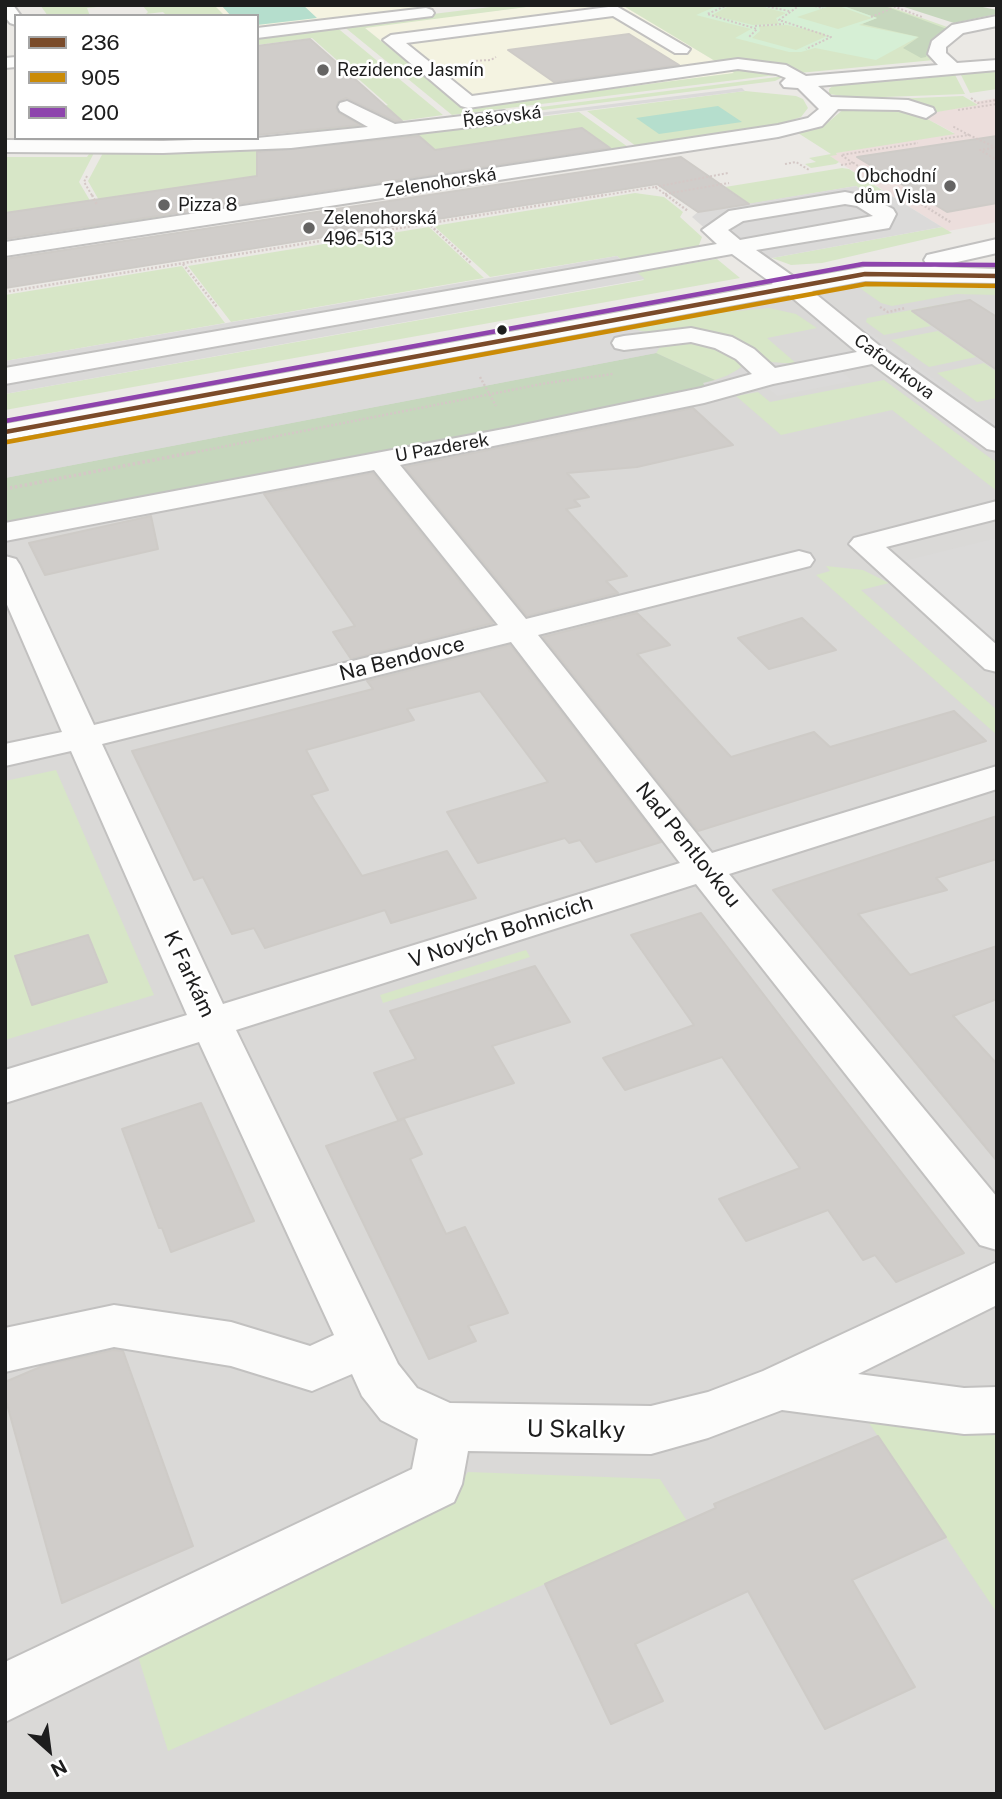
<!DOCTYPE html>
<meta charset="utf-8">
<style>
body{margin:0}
#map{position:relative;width:1002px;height:1799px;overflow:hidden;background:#ebe9e5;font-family:"Public Sans",sans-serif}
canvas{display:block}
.frame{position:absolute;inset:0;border:7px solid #1d1d1d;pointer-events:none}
.legend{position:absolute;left:14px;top:14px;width:245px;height:126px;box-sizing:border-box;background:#fff;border:2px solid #a5a5a5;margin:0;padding:9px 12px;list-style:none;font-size:21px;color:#1d1d1d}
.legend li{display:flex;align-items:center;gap:14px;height:35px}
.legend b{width:35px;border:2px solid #a5a5a5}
.north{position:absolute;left:14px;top:1715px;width:70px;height:70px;-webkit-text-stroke:5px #fff;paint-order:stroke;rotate:152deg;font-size:19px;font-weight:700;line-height:28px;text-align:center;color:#1d1d1d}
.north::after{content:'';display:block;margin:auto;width:24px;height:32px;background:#1d1d1d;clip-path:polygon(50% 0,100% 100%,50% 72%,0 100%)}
</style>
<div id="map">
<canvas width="1002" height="1799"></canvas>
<div class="frame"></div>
<ul class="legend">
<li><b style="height:9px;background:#7a4b2a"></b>236</li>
<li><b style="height:9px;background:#cb8b06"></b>905</li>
<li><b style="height:9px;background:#8e44ad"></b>200</li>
</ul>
<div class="north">N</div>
</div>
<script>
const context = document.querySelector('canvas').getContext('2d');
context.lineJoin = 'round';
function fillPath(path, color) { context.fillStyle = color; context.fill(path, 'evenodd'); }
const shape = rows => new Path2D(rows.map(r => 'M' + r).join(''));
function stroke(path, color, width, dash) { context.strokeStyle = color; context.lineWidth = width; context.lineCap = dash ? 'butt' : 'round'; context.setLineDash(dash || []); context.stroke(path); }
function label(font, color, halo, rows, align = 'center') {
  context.font = font + ' "Public Sans",sans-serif'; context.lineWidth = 5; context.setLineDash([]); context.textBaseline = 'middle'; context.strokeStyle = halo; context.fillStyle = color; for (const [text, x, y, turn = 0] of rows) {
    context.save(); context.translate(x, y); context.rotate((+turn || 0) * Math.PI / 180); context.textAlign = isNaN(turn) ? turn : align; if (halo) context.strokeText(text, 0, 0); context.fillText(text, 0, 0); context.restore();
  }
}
fillPath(shape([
 [878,282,997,289,997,1794,5,1794,5,441,696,313,782,299,854,284]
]), '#dad9d7');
fillPath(shape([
 [997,98,997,222,948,231,829,156,834,153,954,133,920,115,977,104,973,102]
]), '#ecdedc');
fillPath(shape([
 [214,5,453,5,257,29,257,16,225,16],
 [542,5,622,5,735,73,464,108,364,27]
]), '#f4f3e1');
fillPath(shape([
 [40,5,96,5,97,7,87,8,90,16,48,16],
 [142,5,214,5,225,16,167,16,163,12,146,14,148,12],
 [507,5,542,5,365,28,464,108,734,73,726,67,784,74,452,115,342,25],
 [622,5,885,5,953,29,932,55,934,60,799,73,720,64],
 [335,26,443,115,336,130,263,134,344,118,357,120,360,111,388,105,312,38,257,45,257,36],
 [997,67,997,89,970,93,959,71],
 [953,71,965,94,857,98,829,94,829,89,835,84],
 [785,76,775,81,375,131,257,138,336,133],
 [745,91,796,96,803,99,808,108,801,117,783,123,636,146,587,111],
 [963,96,978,105,937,112,868,100],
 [878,104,920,115,955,134,836,153,837,155,830,156,839,162,836,164,811,168,805,164,816,162,809,158,831,154,798,133,825,125,846,107],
 [579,112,628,147,601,151,582,128,385,157,366,139],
 [361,140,405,180,356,188,351,183,343,163,129,195,167,210,171,216,113,225,88,181,104,151,293,146],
 [91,151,95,151,79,182,105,226,85,229,82,223,82,202,5,213,5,157,87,157],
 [842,168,849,169,882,190,866,193,856,186,749,204,725,187],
 [635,193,664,197,683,212,680,217,702,237,699,245,704,249,624,262,617,256,490,277,434,226],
 [429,227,484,278,231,322,188,266],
 [942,227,952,233,822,263,791,265,772,258],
 [717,259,740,278,5,410,5,394,644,280,636,272],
 [182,266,225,323,5,361,5,295],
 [878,282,997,289,997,295,957,294,892,306,881,303,854,284],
 [972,299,911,311,931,326,884,335,866,322,867,318],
 [769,308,796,314,817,328,767,338,797,364,771,362,627,328,697,315],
 [938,331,976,357,929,367,891,340],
 [454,337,380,355,5,424,5,419],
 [677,339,727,349,743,365,734,373,715,380,656,353,664,340],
 [984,363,997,372,997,398,977,402,937,373],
 [884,380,997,463,997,491,892,410,781,435,736,396,758,392,770,402],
 [826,566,863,570,889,583,861,590,997,710,997,735,816,575,830,571],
 [56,770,154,995,5,1040,5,781],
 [526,950,530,957,383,1003,380,995],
 [865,1417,997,1430,997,1613],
 [468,1472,660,1479,687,1521,168,1751,136,1650,448,1498]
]), '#d7e6c7');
fillPath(shape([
 [841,5,882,5,947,29,933,38,926,57,921,58,903,48,919,37,862,24,877,18],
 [898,5,973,5,997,10,997,14,954,23],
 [656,353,715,380,703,383,706,388,5,525,5,478]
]), '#c6d7bd');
fillPath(shape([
 [719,5,731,5,712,15,753,25,779,24,776,18,786,13,756,5,833,5,797,17,838,29,872,18,836,5,840,5,877,18,859,25,918,37,876,60,815,48,801,52,789,52,735,38,751,29,696,15],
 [787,25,822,33,827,36,796,50,752,38,760,31,759,26]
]), '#d6efd5');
fillPath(shape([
 [221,5,303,5,317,18,257,25,257,16,231,16],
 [718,106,742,122,659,134,636,118]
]), '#b5decd');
fillPath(shape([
 [742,88,745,91,293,146,335,138],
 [856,186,866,193,882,190,942,227,772,258,717,239,692,217,698,212],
 [617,256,645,279,5,394,5,361],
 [627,328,657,334,664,340,656,353,5,478,5,444],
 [866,329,997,425,997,437,856,331],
 [757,365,777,381,839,369,853,381,777,396,765,386,740,386,728,375,739,369],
 [997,538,997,643,904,561]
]), '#dbdad9');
const building = shape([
 [629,34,679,65,554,82,508,50,629,34],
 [310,39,402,121,395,121,346,98,338,102,336,108,339,113,360,125,257,135,257,46,310,39],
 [582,128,610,148,5,239,5,213,257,176,257,152,419,136,435,150,582,128],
 [997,136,997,203,947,212,857,157,997,136],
 [681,157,749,204,698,212,657,184,5,288,5,259,681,157],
 [970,300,997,317,997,370,912,311,970,300],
 [693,408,733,445,637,467,567,473,589,497,574,500,580,506,566,509,627,576,606,581,618,593,527,616,405,467,693,408],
 [373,473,493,623,351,659,333,632,355,626,264,494,373,473],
 [151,516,158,549,45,575,29,543,151,516],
 [637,613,670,645,637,654,731,757,814,732,830,747,954,711,986,741,698,831,543,637,637,613],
 [802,618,836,650,769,669,738,638,802,618],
 [510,645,661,842,596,862,580,840,569,843,565,838,478,863,447,812,548,782,480,691,407,709,414,720,306,750,328,790,311,795,362,876,447,851,476,898,391,923,385,910,265,948,254,928,232,934,203,877,194,880,132,751,373,689,367,681,510,645],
 [997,816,997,859,936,878,947,890,858,914,910,975,997,946,997,999,953,1016,997,1064,997,1161,773,890,997,816],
 [701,913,813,1059,964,1253,896,1282,875,1255,863,1260,828,1210,746,1241,719,1199,800,1168,722,1057,625,1090,603,1058,694,1025,631,935,701,913],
 [88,935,107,982,32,1005,15,956,88,935],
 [535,966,570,1022,492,1046,514,1083,398,1120,374,1073,416,1059,390,1011,535,966],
 [201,1103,254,1221,171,1252,162,1228,159,1228,122,1129,201,1103],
 [404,1119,422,1154,410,1159,446,1234,465,1227,508,1313,468,1326,476,1341,429,1359,326,1146,404,1119],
 [114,1350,123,1351,193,1546,62,1603,5,1397,5,1382,45,1365,114,1350],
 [878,1436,946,1537,852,1580,915,1687,825,1729,748,1591,635,1644,663,1701,611,1724,545,1584,716,1508,714,1504,878,1436]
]);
fillPath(building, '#d0cdca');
stroke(building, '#cecbc7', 2);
const minor = shape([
 [5,5,13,5,21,16,16,16,16,25,10,23,5,17,5,5],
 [616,6,690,49,687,53,675,53,613,16,406,43,472,96,738,59,786,65,806,76,938,65,928,54,932,41,952,25,997,16,997,26,963,33,946,47,946,53,957,63,997,60,997,70,818,86,831,97,908,100,933,108,935,112,926,118,899,110,838,109,822,126,778,137,5,256,5,242,778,125,808,118,819,109,798,88,784,87,781,83,786,78,776,74,738,69,468,108,461,106,383,40,391,35,616,6],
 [426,8,432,10,434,13,432,16,257,38,257,28,426,8],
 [16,57,16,67,5,68,5,58,16,57],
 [347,101,395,124,504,111,513,117,504,123,291,148,163,153,5,152,5,140,163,141,257,138,368,127,340,111,338,107,340,103,347,101],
 [845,192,870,197,893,209,896,214,889,228,756,250,797,279,865,267,935,267,927,265,924,260,927,255,997,239,997,253,935,267,997,269,997,283,865,281,812,291,886,351,997,430,997,451,987,449,872,364,773,384,704,403,400,465,526,619,799,551,810,554,814,560,810,566,538,635,712,853,997,766,997,789,729,874,997,1197,997,1250,980,1245,696,884,236,1030,398,1364,417,1388,450,1403,651,1406,708,1392,763,1371,997,1262,997,1305,858,1374,964,1388,997,1387,997,1433,964,1434,782,1410,708,1438,651,1454,468,1451,462,1484,454,1502,5,1722,5,1662,412,1469,418,1439,381,1420,362,1396,352,1374,312,1391,231,1366,114,1347,5,1372,5,1328,114,1305,231,1322,310,1346,334,1335,199,1042,5,1103,5,1070,187,1015,71,751,5,766,5,744,62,732,5,600,5,556,16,559,20,565,94,725,498,625,374,470,5,541,5,523,509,428,701,388,752,374,736,359,715,348,691,342,624,350,615,348,612,343,615,338,624,336,691,328,732,337,754,349,775,368,857,352,789,295,5,440,5,424,773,284,732,254,5,384,5,368,717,244,702,230,729,211,845,192],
 [845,204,857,206,873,216,740,240,728,230,743,221,845,204],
 [511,642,680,863,223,1004,102,744,511,642],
 [997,501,997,519,886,547,997,645,997,672,985,669,849,544,854,538,997,501]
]);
stroke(minor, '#c2c1c0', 4);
stroke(shape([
 [728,5,707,14,757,29,749,37],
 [760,5,789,11],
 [800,5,779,20,831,37,806,49],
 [811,5,823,8],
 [890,5,922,17],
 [125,16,129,15],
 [871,17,893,8],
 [755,26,784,24],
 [472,61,491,60,496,57],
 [971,98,978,103,997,100],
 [958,110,997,104],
 [969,135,997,148],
 [941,139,969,135,952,126],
 [993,148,980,150,997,160],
 [853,163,841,155,918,143],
 [785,164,796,162,809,170],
 [841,165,854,163,862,169],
 [87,176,84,182,93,197],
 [655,187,728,173],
 [665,194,729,183],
 [593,197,655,187,669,197]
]), '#d4c8c6', 2, [2, 2]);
stroke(shape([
 [92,195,97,205],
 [666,195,688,211],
 [918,202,952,223],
 [428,223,471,263],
 [183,264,217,307],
 [5,292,604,195],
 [880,307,888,312,905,308],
 [480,377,496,406],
 [186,454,547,383,613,374]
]), '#d4c8c6', 2.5, [2, 2]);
stroke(shape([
 [5,489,195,452]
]), '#d4c8c6', 3.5, [2.5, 2.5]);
fillPath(minor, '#fcfcfb');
stroke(shape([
 [5,432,865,274,997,276]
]), '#7a4b2a', 4.5);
stroke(shape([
 [7,442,866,284,997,286]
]), '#cb8b06', 4.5);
stroke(shape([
 [5,421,863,264,997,265]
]), '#8e44ad', 4.5);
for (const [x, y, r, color] of [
 [323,70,7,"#656463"],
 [950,186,7,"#656463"],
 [164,205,7,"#656463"],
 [309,228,7,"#656463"],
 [502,330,6,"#1d1d1d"]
]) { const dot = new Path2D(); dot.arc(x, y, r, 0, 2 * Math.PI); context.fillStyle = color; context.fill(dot); stroke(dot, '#fff', 2.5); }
label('18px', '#1d1d1d', '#fff', [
 ["Rezidence Jasmín",337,70],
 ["Obchodní",936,176,"right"],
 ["dům Visla",936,197,"right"],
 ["Pizza 8",178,205],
 ["Zelenohorská",323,218],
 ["496-513",323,239]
], 'left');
label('18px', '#1d1d1d', '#fff', [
 ["Řešovská",502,117,-7],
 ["Zelenohorská",440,183,-9],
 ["Cafourkova",894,367,37],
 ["U Pazderek",442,448,-10]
]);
label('21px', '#1d1d1d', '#fff', [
 ["Na Bendovce",402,659,-14],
 ["Nad Pentlovkou",688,845,51],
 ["V Nových Bohnicích",501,932,-18],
 ["K Farkám",189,974,65]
]);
label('24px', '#1d1d1d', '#fff', [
 ["U Skalky",576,1430,1]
]);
</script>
